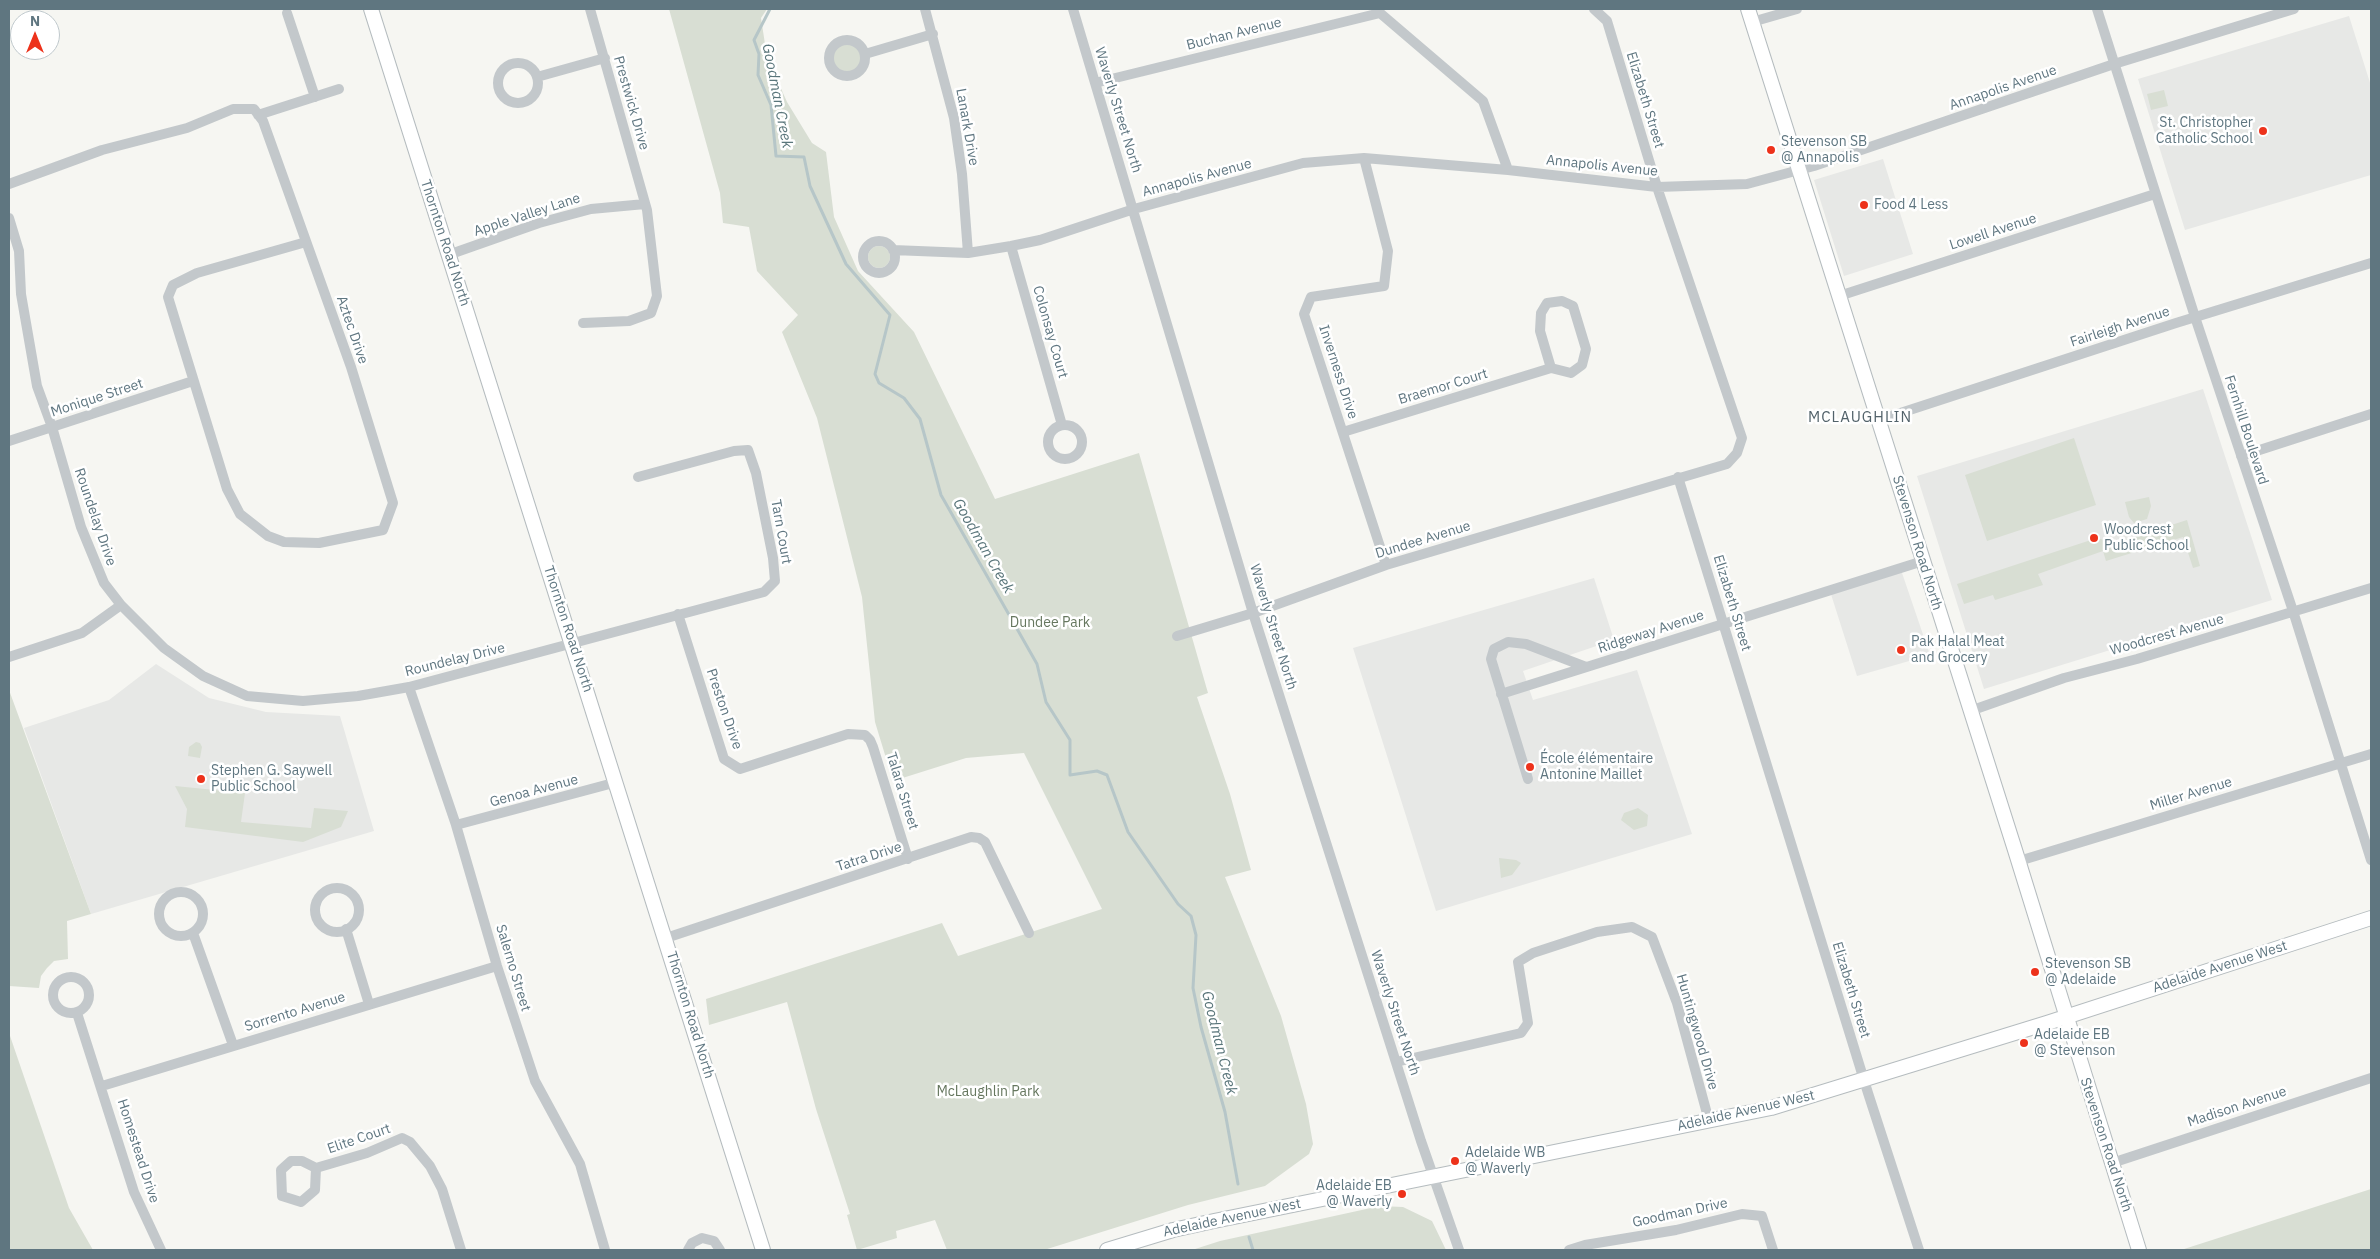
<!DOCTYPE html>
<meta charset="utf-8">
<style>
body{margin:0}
#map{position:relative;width:2380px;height:1259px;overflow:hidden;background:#f6f6f2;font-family:"IBM Plex Sans",sans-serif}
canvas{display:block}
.frame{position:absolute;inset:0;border:10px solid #5f7680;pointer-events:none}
.north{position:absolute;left:10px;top:10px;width:50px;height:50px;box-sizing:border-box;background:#fff;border:1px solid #bfc8cc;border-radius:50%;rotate:0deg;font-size:14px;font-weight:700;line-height:20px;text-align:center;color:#5f7680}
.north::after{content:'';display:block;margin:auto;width:18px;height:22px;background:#ed321b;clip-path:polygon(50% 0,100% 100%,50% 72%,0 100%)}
</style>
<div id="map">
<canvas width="2380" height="1259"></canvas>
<div class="frame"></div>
<div class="north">N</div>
</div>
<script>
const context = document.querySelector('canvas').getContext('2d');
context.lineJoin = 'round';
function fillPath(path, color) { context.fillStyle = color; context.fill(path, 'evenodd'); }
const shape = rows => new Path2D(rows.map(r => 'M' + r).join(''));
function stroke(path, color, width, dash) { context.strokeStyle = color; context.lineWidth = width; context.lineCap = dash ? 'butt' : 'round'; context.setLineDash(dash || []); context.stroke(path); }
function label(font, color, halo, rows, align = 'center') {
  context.font = font + ' "IBM Plex Sans",sans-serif'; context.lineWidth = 5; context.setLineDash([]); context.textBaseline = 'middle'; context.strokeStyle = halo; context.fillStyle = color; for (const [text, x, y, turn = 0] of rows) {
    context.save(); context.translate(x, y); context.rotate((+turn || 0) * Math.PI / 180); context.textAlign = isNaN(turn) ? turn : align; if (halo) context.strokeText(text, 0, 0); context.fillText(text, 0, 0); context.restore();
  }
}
fillPath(shape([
 [2349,16,2371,86,2371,175,2185,230,2138,79],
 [1883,159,1913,254,1844,276,1814,180],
 [2203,389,2272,600,1984,689,1917,476],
 [1900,567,1930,655,1857,676,1829,588],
 [1594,578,1614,640,1523,671,1533,700,1637,670,1692,834,1436,911,1353,648],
 [156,664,209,698,266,712,340,716,374,831,91,914,24,728,109,700]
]), '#e7e8e6');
fillPath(shape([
 [669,9,767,9,761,18,767,57,787,102,812,143,826,152,834,217,858,271,914,332,995,499,1139,453,1208,693,1197,697,1230,794,1251,870,1225,877,1281,1016,1306,1104,1313,1144,1309,1154,1265,1186,1188,1205,1044,1250,947,1250,935,1220,896,1231,897,1238,857,1250,847,1215,850,1214,816,1109,787,1002,709,1025,706,999,942,923,958,956,1102,909,1024,753,966,758,893,781,875,722,862,597,817,418,782,332,798,315,757,271,749,227,723,223,720,193],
 '833 58a14 14 0 1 1 28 0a14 14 0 1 1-28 0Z',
 [2164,90,2168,106,2151,110,2147,94],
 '868 257a11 11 0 1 1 22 0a11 11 0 1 1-22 0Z',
 [2074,438,2096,505,1987,541,1965,475],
 [2149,497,2151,506,2147,519,2134,523,2129,517,2125,502],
 [2187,520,2200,566,2193,568,2183,537,2106,561,2103,551,2038,574,2043,585,1995,600,1993,595,1964,604,1957,584,2097,538,2115,543],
 [9,690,91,914,67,921,68,959,54,961,47,968,41,976,39,988,9,986],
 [196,742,200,743,202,747,200,758,188,756,189,747],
 [175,786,245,793,241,822,311,828,314,808,348,811,341,827,303,842,185,827,187,809],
 [1638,808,1648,815,1647,826,1634,830,1621,820,1624,813],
 [1499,858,1516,860,1521,863,1512,875,1501,878],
 [9,1033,69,1208,93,1250,9,1250],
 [2371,1189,2371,1250,2181,1250],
 [1380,1206,1403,1207,1432,1221,1446,1250,1192,1250,1220,1241]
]), '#d8ded3');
stroke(shape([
 [770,9,754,40,759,54,758,75,771,105,776,156,804,157,810,186,846,264,890,315,875,374,879,383,904,398,920,419,941,495,1037,664,1046,702,1070,740,1070,775,1097,771,1107,775,1128,832,1178,904,1191,916,1196,935,1193,988,1201,1027,1225,1112,1238,1184],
 [1249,1237,1253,1250]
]), '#b6c6c8', 3);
const secondary = shape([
 [371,9,763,1250],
 [1748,9,2015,850,2139,1250],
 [1107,1250,1173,1230,1214,1221,1771,1108,2047,1023,2371,918]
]);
stroke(secondary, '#b5bcbf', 16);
stroke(shape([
 [925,9,954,118,962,174,968,253],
 [1073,9,1253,613,1421,1141,1459,1250],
 [1379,9,1380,13,1483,101,1508,170],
 [2097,9,2195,317,2293,611,2371,860],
 [287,13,315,97],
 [1752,22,1797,9],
 '829 58a18 18 0 1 1 36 0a18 18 0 1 1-36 0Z',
 [865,54,933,34],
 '498 83a20 20 0 1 1 40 0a20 20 0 1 1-40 0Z',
 [537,77,605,58],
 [1095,83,1380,13],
 [258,115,339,89],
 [1364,158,1388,251,1384,286,1311,297,1304,314,1386,565],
 [9,184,102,150,187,128,233,109,254,109,263,121,351,367,393,503,383,530,319,543,284,542,268,536,240,514,227,489,168,297,173,285,197,273,306,242],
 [9,218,19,251,21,294,37,386,52,427,81,527,104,583,121,605,164,648,203,676,247,696,303,701,358,696,409,687,764,592,775,581,773,558,756,473,748,450,734,451,638,477],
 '863 257a16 16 0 1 1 32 0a16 16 0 1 1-32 0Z',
 [1011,246,1062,425],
 [893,250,968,253,1011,246,1040,240,1134,209,1303,163,1364,158,1508,170,1657,187,1747,184,1814,166,2114,64,2294,9],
 [448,255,539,223,591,209,645,204],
 [1839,296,2155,194],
 [583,323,629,321,651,313,657,296,647,210,590,9],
 [1879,420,2176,323,2371,263],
 '1048 442a17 17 0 1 1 34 0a17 17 0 1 1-34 0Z',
 [1343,432,1551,368,1571,373,1582,365,1586,349,1573,306,1562,301,1547,303,1541,313,1540,331,1551,368],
 [9,441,193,381],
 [2241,456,2371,414],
 [1678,477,1868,1093,1919,1250],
 [678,614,724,759,740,769,848,734,865,735,870,740,873,747,908,859],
 [1177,636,1253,613,1386,565,1727,464,1737,453,1742,438,1657,187,1607,21,1594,9],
 [9,657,82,633,121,605],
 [409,687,456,825,497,966,535,1081,580,1164,605,1250],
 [1501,694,1923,561],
 [1970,711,2064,678,2137,659,2371,588],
 [1528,779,1491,659,1494,649,1508,642,1526,644,1586,667],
 [456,825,617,782],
 [2019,861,2371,754],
 '315 910a22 22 0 1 1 44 0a22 22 0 1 1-44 0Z',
 '159 914a22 22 0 1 1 44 0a22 22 0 1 1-44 0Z',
 [346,929,369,1004],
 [193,933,233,1045],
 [666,938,971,837,979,838,985,842,1029,933],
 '53 995a18 18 0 1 1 36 0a18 18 0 1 1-36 0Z',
 [77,1013,134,1192,161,1250],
 [1396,1062,1521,1033,1528,1023,1518,962,1533,953,1597,932,1632,927,1652,937,1677,1003,1709,1121],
 [102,1086,497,966],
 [2112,1163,2371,1078],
 [316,1168,315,1190,301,1202,282,1196,281,1170,291,1161,302,1161,316,1168,367,1153,402,1138,410,1142,430,1166,442,1189,461,1250],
 [688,1250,692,1243,702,1238,714,1241,720,1250],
 [1569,1250,1585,1245,1676,1230,1742,1214,1762,1216,1773,1250]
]), '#c3c8cb', 10);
stroke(secondary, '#fff', 14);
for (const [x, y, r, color] of [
 [2263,131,5,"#ed321b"],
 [1771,150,5,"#ed321b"],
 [1864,205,5,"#ed321b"],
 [2094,538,5,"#ed321b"],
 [1901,650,5,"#ed321b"],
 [1530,767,5,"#ed321b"],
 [201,779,5,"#ed321b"],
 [2035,972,5,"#ed321b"],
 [2024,1043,5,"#ed321b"],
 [1455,1161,5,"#ed321b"],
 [1402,1194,5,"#ed321b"]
]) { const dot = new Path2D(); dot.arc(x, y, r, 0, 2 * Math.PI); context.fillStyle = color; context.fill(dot); stroke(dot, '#fff', 2); }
label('14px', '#5f7680', '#fff', [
 ["Buchan Avenue",1234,34,-14],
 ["Annapolis Avenue",2003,88,-19],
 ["Elizabeth Street",1645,100,73],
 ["Prestwick Drive",631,103,74],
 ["Waverly Street North",1118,110,73],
 ["Lanark Drive",967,127,80],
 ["Annapolis Avenue",1602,166,6],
 ["Annapolis Avenue",1197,178,-15],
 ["Apple Valley Lane",527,215,-18],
 ["Lowell Avenue",1993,232,-18],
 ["Thornton Road North",445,243,72],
 ["Fairleigh Avenue",2120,327,-18],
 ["Aztec Drive",352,330,71],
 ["Colonsay Court",1050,332,74],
 ["Inverness Drive",1338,372,72],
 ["Braemor Court",1443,387,-17],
 ["Monique Street",97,398,-18],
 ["Fernhill Boulevard",2246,430,72],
 ["Roundelay Drive",95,517,71],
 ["Tarn Court",781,532,80],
 ["Dundee Avenue",1423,540,-17],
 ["Stevenson Road North",1917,543,73],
 ["Elizabeth Street",1732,603,73],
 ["Waverly Street North",1273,627,73],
 ["Thornton Road North",568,629,72],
 ["Ridgeway Avenue",1651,632,-18],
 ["Woodcrest Avenue",2167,635,-16],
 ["Roundelay Drive",455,660,-14],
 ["Preston Drive",724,709,71],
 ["Genoa Avenue",534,791,-15],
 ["Talara Street",902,791,73],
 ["Miller Avenue",2191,794,-17],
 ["Tatra Drive",869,857,-18],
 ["Adelaide Avenue West",2220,967,-18],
 ["Salerno Street",513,968,73],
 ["Elizabeth Street",1851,990,73],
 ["Sorrento Avenue",295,1012,-17],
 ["Waverly Street North",1395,1013,72],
 ["Thornton Road North",690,1015,73],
 ["Huntingwood Drive",1697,1032,74],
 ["Madison Avenue",2237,1107,-18],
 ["Adelaide Avenue West",1746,1111,-13],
 ["Elite Court",359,1139,-19],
 ["Stevenson Road North",2106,1145,72],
 ["Homestead Drive",138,1151,72],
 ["Goodman Drive",1680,1213,-12],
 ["Adelaide Avenue West",1232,1218,-12]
]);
label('14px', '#5f7680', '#fff', [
 ["St. Christopher",2253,123,"right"],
 ["Catholic School",2253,139,"right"],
 ["Stevenson SB",1781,142],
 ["@ Annapolis",1781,158],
 ["Food 4 Less",1874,205],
 ["Woodcrest",2104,530],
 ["Public School",2104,546],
 ["Pak Halal Meat",1911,642],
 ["and Grocery",1911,658],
 ["École élémentaire",1540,759],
 ["Antonine Maillet",1540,775],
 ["Stephen G. Saywell",211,771],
 ["Public School",211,787],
 ["Stevenson SB",2045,964],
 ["@ Adelaide",2045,980],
 ["Adelaide EB",2034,1035],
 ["@ Stevenson",2034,1051],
 ["Adelaide WB",1465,1153],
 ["@ Waverly",1465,1169],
 ["Adelaide EB",1392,1186,"right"],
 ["@ Waverly",1392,1202,"right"]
], 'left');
label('14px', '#66775f', '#fff', [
 ["Dundee Park",1050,623],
 ["McLaughlin Park",988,1092]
]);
label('italic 15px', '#5a767b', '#fff', [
 ["Goodman Creek",777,96,79],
 ["Goodman Creek",983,546,60],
 ["Goodman Creek",1219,1043,76]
]);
context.letterSpacing = '1px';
label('15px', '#52626a', '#fff', [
 ["MCLAUGHLIN",1860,418]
]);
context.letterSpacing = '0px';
</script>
